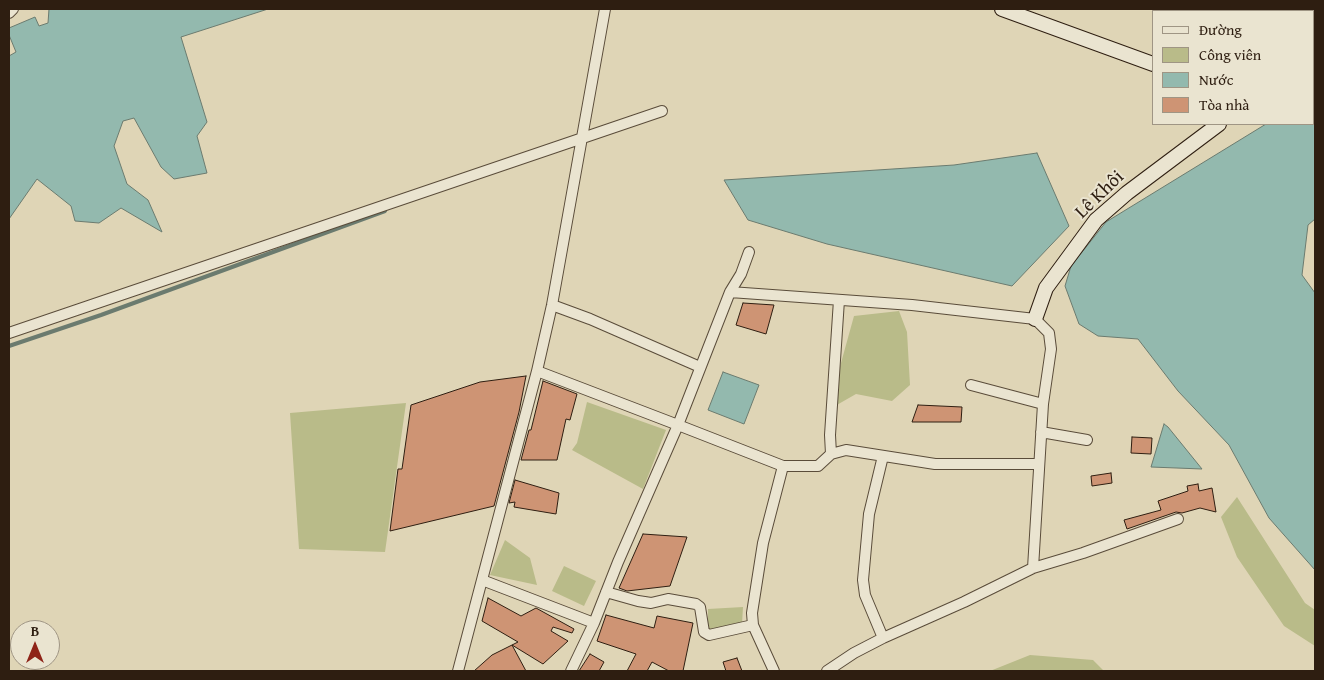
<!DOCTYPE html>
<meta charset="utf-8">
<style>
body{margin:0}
#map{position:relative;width:1324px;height:680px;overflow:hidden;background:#dfd5b6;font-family:"Gentium Book Plus",serif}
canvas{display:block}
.frame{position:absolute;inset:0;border:10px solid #2e1e11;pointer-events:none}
.legend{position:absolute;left:1152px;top:10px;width:162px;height:115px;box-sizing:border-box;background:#eae4d0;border:1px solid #9f9584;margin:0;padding:6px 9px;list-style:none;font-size:15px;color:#2e1e11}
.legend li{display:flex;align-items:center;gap:10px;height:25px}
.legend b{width:25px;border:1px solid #9f9584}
.north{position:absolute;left:10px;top:620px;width:50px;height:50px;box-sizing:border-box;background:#eae4d0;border:1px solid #9f9584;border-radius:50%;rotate:0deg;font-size:14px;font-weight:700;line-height:20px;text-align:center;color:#2e1e11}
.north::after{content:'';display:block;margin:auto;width:18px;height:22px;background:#8f2418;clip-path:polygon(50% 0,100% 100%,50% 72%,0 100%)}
</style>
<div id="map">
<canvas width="1324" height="680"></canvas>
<div class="frame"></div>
<ul class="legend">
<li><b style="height:6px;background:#eae4d0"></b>Đường</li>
<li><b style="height:14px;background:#b9bb89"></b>Công viên</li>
<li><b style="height:14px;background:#93b9ae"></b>Nước</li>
<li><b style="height:14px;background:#ce9474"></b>Tòa nhà</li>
</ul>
<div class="north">B</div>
</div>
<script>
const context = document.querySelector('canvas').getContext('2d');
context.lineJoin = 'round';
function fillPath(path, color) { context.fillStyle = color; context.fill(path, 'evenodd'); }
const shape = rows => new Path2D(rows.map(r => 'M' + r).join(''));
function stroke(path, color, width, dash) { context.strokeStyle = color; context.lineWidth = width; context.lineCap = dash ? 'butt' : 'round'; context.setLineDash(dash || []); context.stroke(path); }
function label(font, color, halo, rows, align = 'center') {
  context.font = font + ' "Gentium Book Plus",serif'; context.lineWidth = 4; context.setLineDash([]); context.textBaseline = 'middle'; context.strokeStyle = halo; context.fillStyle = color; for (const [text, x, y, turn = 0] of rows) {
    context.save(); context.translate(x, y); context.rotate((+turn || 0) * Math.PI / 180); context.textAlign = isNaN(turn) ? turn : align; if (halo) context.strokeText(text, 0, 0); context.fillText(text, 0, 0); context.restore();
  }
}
fillPath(shape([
 [899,311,907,332,910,385,892,401,856,394,828,410,854,316],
 [587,402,666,430,643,489,572,450,577,443],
 [406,403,385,552,299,549,290,413],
 [1237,497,1305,603,1315,610,1315,646,1284,626,1237,557,1221,517],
 [505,540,530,558,537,585,490,575],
 [564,566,596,581,584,606,552,591],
 [743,607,742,624,708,631,708,609],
 [1030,655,1093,660,1104,671,990,671]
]), '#b9bb89');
const water = shape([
 [49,9,268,9,181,37,207,122,197,136,207,173,174,179,161,167,134,118,123,121,114,146,127,184,148,200,162,232,121,208,99,223,75,221,71,206,37,179,9,219,9,56,16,52,9,35,9,28,35,17,39,26,48,23,49,9],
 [1315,95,1315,219,1308,225,1302,275,1315,293,1315,570,1269,518,1229,445,1178,391,1138,339,1098,336,1079,324,1065,286,1071,266,1106,222,1266,124,1313,124,1313,96,1315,95],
 [1037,153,1069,226,1012,286,827,244,748,220,724,180,954,165,1037,153],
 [723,372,759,385,744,424,708,410,723,372],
 [1164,424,1168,427,1202,469,1151,467,1164,424]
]);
fillPath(water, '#93b9ae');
stroke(water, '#6b7b6f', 1);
stroke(shape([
 [9,346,101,315,385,211]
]), '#6b7b6f', 4);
const building = shape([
 [743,303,774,305,766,334,736,325,743,303],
 [526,376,519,412,494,506,390,531,398,469,402,469,411,405,480,382,526,376],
 [543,381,577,394,570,420,566,419,557,460,521,460,529,430,531,430,543,381],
 [918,405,962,407,961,422,912,422,918,405],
 [1132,437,1152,438,1151,454,1131,453,1132,437],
 [1111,473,1112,483,1092,486,1091,476,1111,473],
 [515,480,559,493,556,514,514,507,515,502,509,503,515,480],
 [1198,484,1199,491,1212,488,1216,512,1200,508,1182,513,1176,512,1127,529,1124,520,1161,510,1158,501,1188,491,1187,486,1198,484],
 [643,534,687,537,670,586,627,591,619,588,643,534],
 [488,598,521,616,536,608,574,629,572,633,553,627,551,631,568,641,543,664,512,645,526,671,474,671,492,655,518,642,482,621,488,598],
 [606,615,654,628,657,616,693,623,683,671,669,671,652,662,647,671,627,671,636,654,597,641,606,615],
 [590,654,604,662,599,671,579,671,590,654],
 [737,658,742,671,726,671,723,662,737,658]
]);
fillPath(building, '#ce9474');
stroke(building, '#2e1e11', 1);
const street = shape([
 [9,13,13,9],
 [730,292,741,274,749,252],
 [552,305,590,319,700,367],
 [9,333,662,111],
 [537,371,552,305,605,9],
 [971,385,1043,404],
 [1041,432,1087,440],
 [831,454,830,435,839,300],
 [482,580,594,623],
 [606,592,638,601,651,603,668,599,696,604,700,607,704,632,709,635,753,625],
 [883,638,865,595,863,580,869,514,883,456],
 [458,671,537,371,678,425,730,292,912,305,1035,319,1049,333,1051,349,1043,404,1033,568],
 [571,671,594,623,618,562,678,425,783,466,818,466,831,454,846,450,935,464,1038,464],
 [774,671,753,625,752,613,763,543,783,466],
 [827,671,854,653,883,638,964,602,1033,568,1083,553,1178,519]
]);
const secondary = shape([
 [1002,9,1153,64],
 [1035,319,1046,288,1096,220,1127,193,1219,124]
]);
stroke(street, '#5a4c3a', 12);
stroke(secondary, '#2e1e11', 16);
stroke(street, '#eae4d0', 10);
stroke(secondary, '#eae4d0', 14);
label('19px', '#2e1e11', '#eae4d0', [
 ["Lê Khôi",1100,195,-44]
]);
</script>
